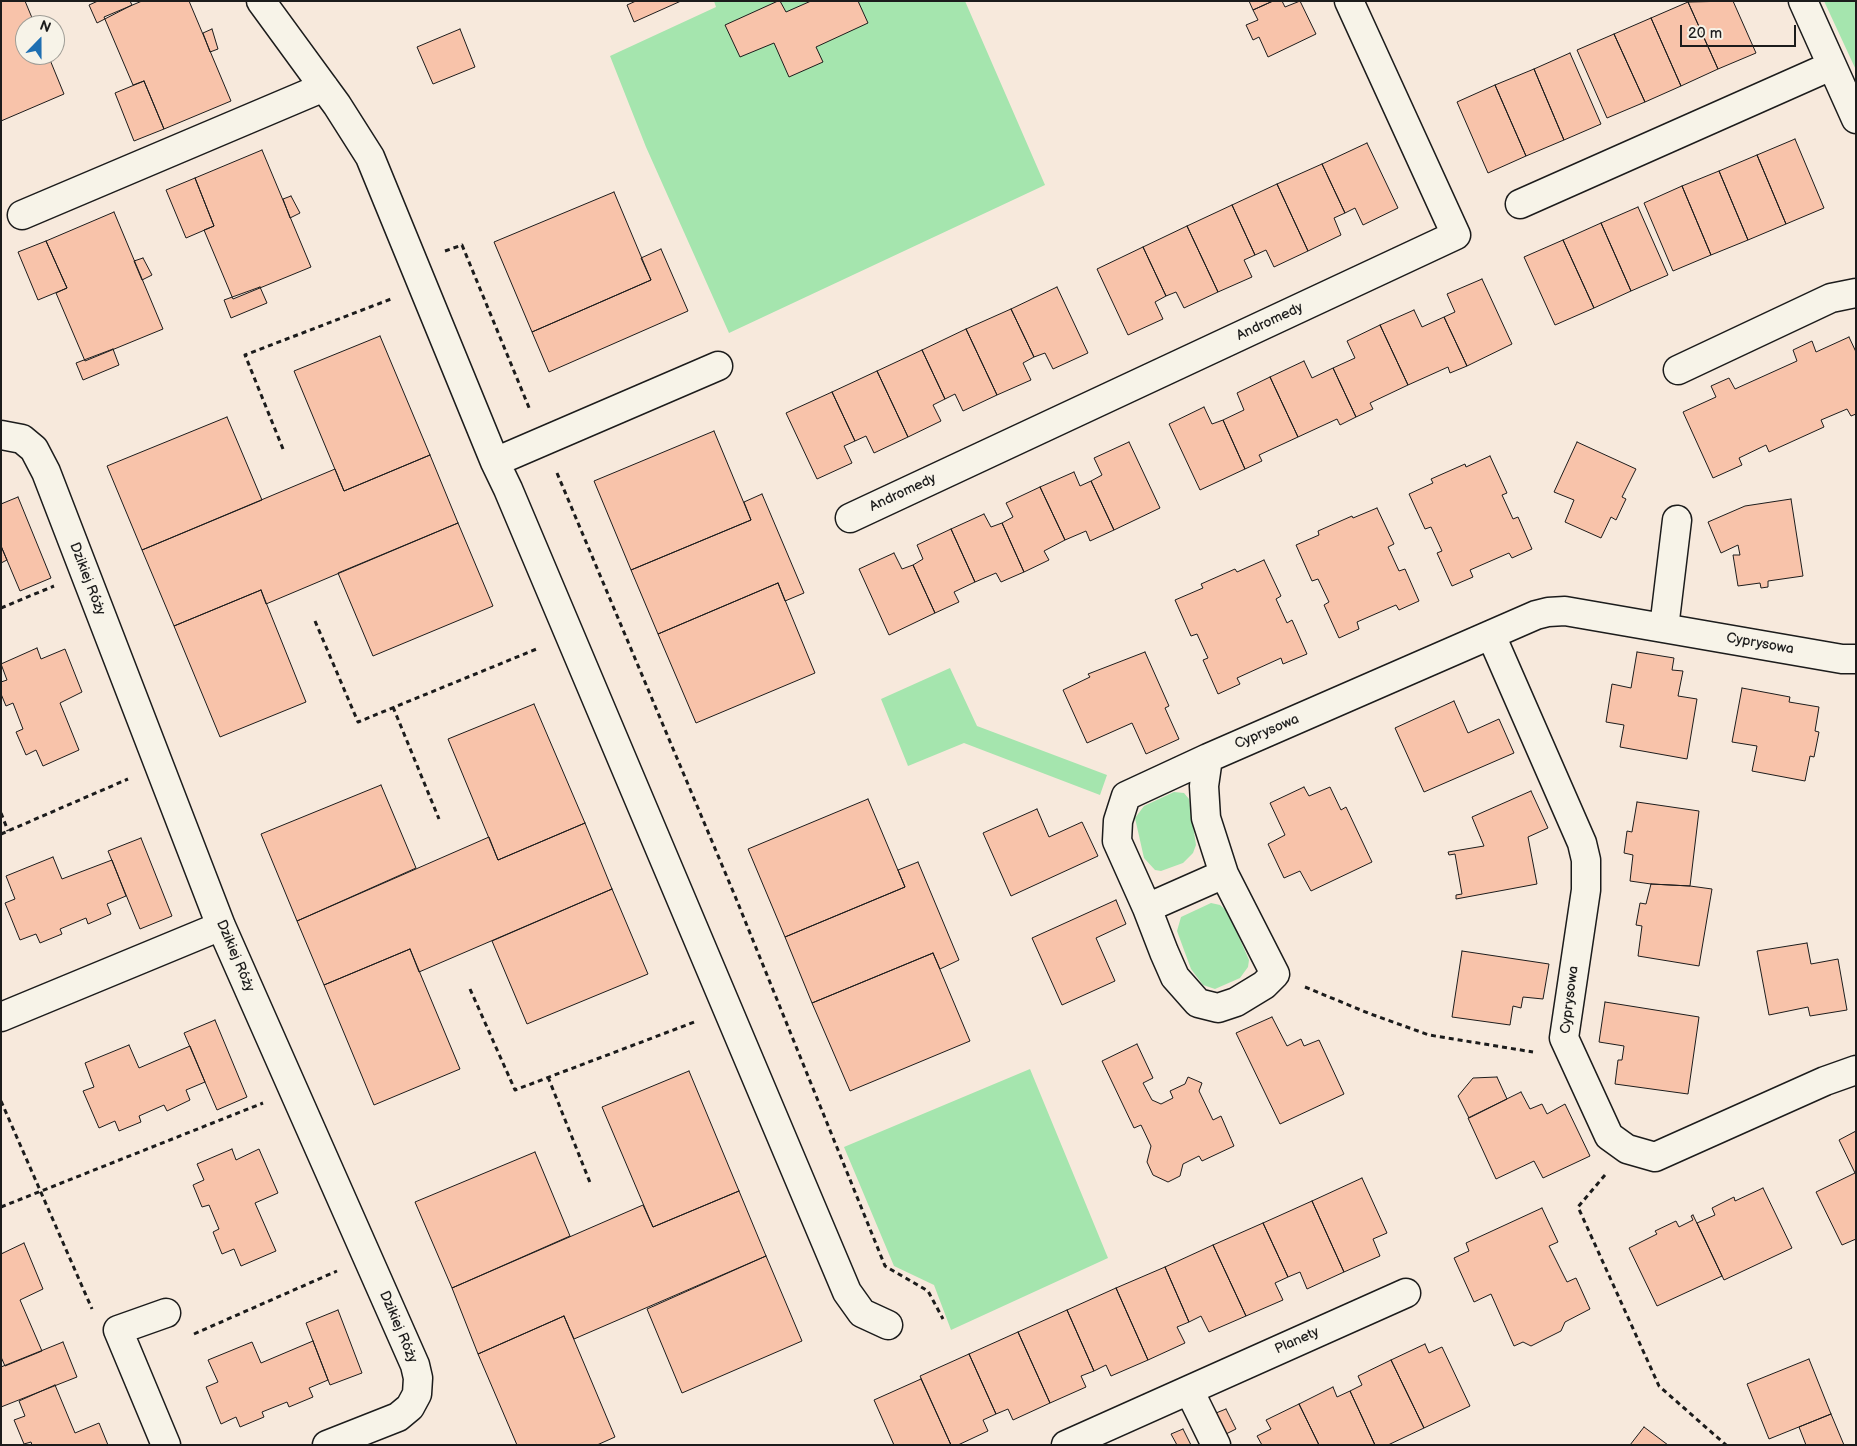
<!DOCTYPE html>
<meta charset="utf-8">
<style>
body{margin:0}
#map{position:relative;width:1857px;height:1446px;overflow:hidden;background:#f7e9dc;font-family:"Balsamiq Sans",sans-serif}
canvas{display:block}
.frame{position:absolute;inset:0;border:2px solid #1c1c1c;pointer-events:none}
.north{position:absolute;left:15px;top:15px;width:50px;height:50px;box-sizing:border-box;background:#f7f3e8;border:1px solid #9f9d96;border-radius:50%;rotate:22deg;font-size:14px;font-weight:700;line-height:20px;text-align:center;color:#1c1c1c}
.north::after{content:'';display:block;margin:auto;width:18px;height:22px;background:#1f6fb2;clip-path:polygon(50% 0,100% 100%,50% 72%,0 100%)}
.scale{position:absolute;left:1680px;top:25px;width:116px;height:22px;box-sizing:border-box;border:2px solid #1c1c1c;border-top:0;padding-left:6px;font-size:15px;line-height:18px;white-space:nowrap;color:#1c1c1c;-webkit-text-stroke:4px #f7f3e8;paint-order:stroke}
</style>
<div id="map">
<canvas width="1857" height="1446"></canvas>
<div class="frame"></div>
<div class="north">N</div>
<div class="scale">20 m</div>
</div>
<script>
const context = document.querySelector('canvas').getContext('2d');
context.lineJoin = 'round';
function fillPath(path, color) { context.fillStyle = color; context.fill(path, 'evenodd'); }
const shape = rows => new Path2D(rows.map(r => 'M' + r).join(''));
function stroke(path, color, width, dash) { context.strokeStyle = color; context.lineWidth = width; context.lineCap = dash ? 'butt' : 'round'; context.setLineDash(dash || []); context.stroke(path); }
function label(font, color, halo, rows, align = 'center') {
  context.font = font + ' "Balsamiq Sans",sans-serif'; context.lineWidth = 4.5; context.setLineDash([]); context.textBaseline = 'middle'; context.strokeStyle = halo; context.fillStyle = color; for (const [text, x, y, turn = 0] of rows) {
    context.save(); context.translate(x, y); context.rotate((+turn || 0) * Math.PI / 180); context.textAlign = isNaN(turn) ? turn : align; if (halo) context.strokeText(text, 0, 0); context.fillText(text, 0, 0); context.restore();
  }
}
fillPath(shape([
 [714,1,965,1,1045,185,729,333,646,147,610,56,716,7],
 [1824,1,1856,1,1856,70],
 [950,668,977,726,1107,775,1100,795,964,743,908,766,881,699],
 [1174,792,1184,793,1189,799,1196,845,1193,853,1183,863,1161,871,1155,870,1144,858,1135,818,1144,806],
 [1211,903,1220,905,1228,912,1249,960,1248,967,1240,978,1215,989,1203,985,1191,969,1177,931,1181,917],
 [1030,1069,1108,1258,951,1330,934,1285,894,1266,844,1147]
]), '#a5e5ae');
const building = shape([
 [1,1,25,1,35,25,25,25,25,55,48,55,64,94,1,121,1,1],
 [98,1,130,1,132,5,97,23,89,5,98,1],
 [142,1,189,1,231,101,164,129,144,81,133,85,104,17,142,1],
 [636,1,681,1,634,22,627,5,636,1],
 [778,1,780,1,786,12,811,1,858,1,868,23,816,47,823,62,789,77,774,43,740,57,725,25,778,1],
 [1249,1,1273,1,1253,10,1249,1],
 [1273,1,1282,1,1285,7,1300,1,1316,34,1268,57,1259,37,1253,40,1246,25,1258,20,1253,10,1273,1],
 [1733,1,1756,53,1718,69,1688,2,1733,1],
 [1688,2,1718,69,1681,86,1651,18,1688,2],
 [1651,18,1681,86,1645,102,1614,34,1651,18],
 [212,29,218,49,210,52,203,33,212,29],
 [460,29,475,67,433,84,417,47,460,29],
 [1614,34,1645,102,1607,118,1577,50,1614,34],
 [1570,53,1601,124,1564,140,1534,69,1570,53],
 [1534,69,1564,140,1526,156,1495,85,1534,69],
 [144,81,164,129,134,141,115,93,144,81],
 [1495,85,1526,156,1488,173,1457,102,1495,85],
 [1795,139,1824,208,1786,224,1757,155,1795,139],
 [1367,143,1398,208,1363,225,1355,208,1345,213,1322,164,1367,143],
 [262,150,311,267,233,299,204,230,214,226,195,178,262,150],
 [1757,155,1786,224,1748,240,1719,171,1757,155],
 [1322,164,1345,213,1334,218,1341,235,1308,251,1277,184,1322,164],
 [1719,171,1748,240,1711,255,1682,186,1719,171],
 [195,178,214,226,186,238,166,190,195,178],
 [1277,184,1308,251,1274,267,1266,250,1255,255,1232,205,1277,184],
 [1682,186,1711,255,1673,271,1644,203,1682,186],
 [614,192,651,280,532,332,494,242,614,192],
 [291,196,300,213,290,218,283,199,291,196],
 [1232,205,1255,255,1244,260,1252,277,1218,292,1187,226,1232,205],
 [1638,207,1668,275,1631,291,1601,223,1638,207],
 [114,212,163,329,85,361,56,293,67,288,46,241,114,212],
 [1601,223,1631,291,1594,308,1563,240,1601,223],
 [1187,226,1218,292,1184,308,1176,292,1166,296,1143,247,1187,226],
 [1563,240,1594,308,1555,325,1524,257,1563,240],
 [46,241,67,288,38,300,18,252,46,241],
 [1143,247,1166,296,1155,302,1163,319,1128,335,1097,269,1143,247],
 [661,249,688,311,549,372,532,332,651,280,641,258,661,249],
 [143,258,152,275,142,280,134,261,143,258],
 [1482,279,1512,344,1467,366,1444,317,1455,312,1447,294,1482,279],
 [260,287,267,303,231,318,224,300,260,287],
 [1057,287,1088,353,1053,369,1045,353,1034,357,1011,309,1057,287],
 [1011,309,1034,357,1023,363,1031,380,997,395,966,329,1011,309],
 [1414,310,1422,327,1444,317,1467,366,1450,373,1448,367,1408,385,1380,325,1414,310],
 [1380,325,1408,385,1370,403,1373,409,1356,417,1333,368,1355,358,1347,341,1380,325],
 [966,329,997,395,963,411,955,394,945,399,922,350,966,329],
 [380,336,430,455,344,491,294,371,380,336],
 [1849,337,1856,352,1856,414,1851,416,1847,409,1821,420,1824,427,1769,452,1766,445,1739,458,1742,465,1713,478,1683,412,1716,397,1711,386,1729,378,1735,389,1797,361,1793,350,1812,341,1816,352,1849,337],
 [113,349,119,365,83,380,76,363,113,349],
 [922,350,945,399,933,405,941,421,908,437,877,371,922,350],
 [1304,361,1312,378,1333,368,1356,417,1340,425,1337,419,1298,437,1270,377,1304,361],
 [877,371,908,437,874,453,866,436,855,441,832,392,877,371],
 [1270,377,1298,437,1259,455,1262,461,1245,469,1223,420,1244,410,1237,393,1270,377],
 [832,392,855,441,844,446,852,463,817,479,786,413,832,392],
 [1204,407,1212,424,1223,420,1245,469,1200,490,1169,424,1204,407],
 [227,417,262,500,142,550,107,466,227,417],
 [714,431,751,520,631,570,594,481,714,431],
 [1129,442,1160,508,1114,530,1091,481,1102,475,1094,458,1129,442],
 [1577,442,1636,469,1622,497,1626,499,1616,520,1611,517,1601,538,1565,522,1574,500,1554,492,1577,442],
 [430,455,458,523,266,604,261,590,174,626,142,550,335,469,344,491,430,455],
 [1490,456,1507,493,1502,495,1513,519,1518,517,1532,549,1512,558,1509,553,1470,570,1473,577,1452,586,1437,553,1442,551,1431,527,1425,529,1409,494,1433,483,1431,479,1465,464,1466,467,1490,456],
 [1074,472,1080,486,1091,481,1114,530,1090,541,1086,531,1065,540,1040,487,1074,472],
 [1040,487,1065,540,1044,551,1049,560,1024,572,1002,523,1013,517,1006,503,1040,487],
 [762,494,804,593,785,601,778,583,658,634,631,570,751,520,744,502,762,494],
 [18,497,51,578,20,591,1,546,1,504,18,497],
 [1791,499,1803,576,1768,581,1768,587,1761,588,1760,583,1738,586,1733,555,1740,555,1738,545,1721,553,1708,522,1745,506,1791,499],
 [1377,508,1394,544,1388,547,1399,571,1405,569,1419,601,1399,610,1396,605,1357,622,1359,629,1339,638,1324,605,1329,602,1318,579,1312,581,1296,545,1319,535,1318,531,1352,516,1353,518,1377,508],
 [984,514,991,527,1002,523,1024,572,1001,582,996,573,975,582,951,529,984,514],
 [458,523,493,606,373,656,338,573,458,523],
 [951,529,975,582,954,592,959,602,935,613,913,565,923,559,917,545,951,529],
 [1,546,7,560,1,563,1,546],
 [894,553,902,569,913,565,935,613,889,635,859,569,894,553],
 [1264,560,1281,596,1276,599,1287,623,1292,620,1307,654,1283,664,1281,658,1237,678,1240,684,1218,694,1203,660,1208,658,1197,634,1191,636,1175,600,1203,588,1201,584,1235,569,1237,572,1264,560],
 [778,583,815,673,696,723,658,634,778,583],
 [261,590,306,702,220,737,174,626,261,590],
 [37,648,41,659,65,649,82,692,60,703,79,750,43,766,36,750,26,755,16,732,23,729,13,703,6,706,1,694,1,682,7,680,1,664,37,648],
 [1145,652,1169,706,1165,708,1179,739,1146,754,1132,723,1087,743,1063,690,1090,677,1088,674,1145,652],
 [1637,652,1674,658,1672,670,1683,671,1678,696,1697,699,1687,759,1620,747,1624,725,1606,722,1612,684,1631,688,1637,652],
 [1742,688,1790,697,1789,702,1819,707,1815,731,1819,732,1814,757,1810,756,1805,781,1752,771,1757,746,1732,742,1742,688],
 [1454,701,1468,733,1499,719,1514,753,1424,792,1395,728,1454,701],
 [534,704,585,823,498,860,448,739,534,704],
 [381,785,416,868,297,921,261,834,381,785],
 [1304,787,1309,796,1330,787,1341,810,1346,807,1372,862,1311,891,1300,871,1284,878,1268,844,1285,835,1270,803,1304,787],
 [1531,791,1548,828,1528,837,1537,884,1456,899,1456,895,1462,894,1455,854,1449,855,1448,852,1484,846,1472,817,1531,791],
 [868,799,905,887,785,937,748,849,868,799],
 [1637,802,1699,811,1690,886,1651,884,1630,881,1633,855,1624,853,1627,831,1632,832,1637,802],
 [1037,809,1049,837,1082,822,1098,856,1011,896,983,833,1037,809],
 [585,823,612,889,419,972,410,949,324,985,297,921,489,837,498,860,585,823],
 [141,838,172,916,140,929,108,851,141,838],
 [53,857,62,879,112,860,126,896,107,904,111,914,88,924,86,918,60,929,62,934,40,943,36,934,20,940,5,903,15,899,6,876,53,857],
 [918,862,959,960,940,969,933,953,812,1003,785,937,905,887,898,870,918,862],
 [1651,884,1690,886,1712,889,1699,966,1638,956,1642,926,1636,925,1640,903,1646,904,1651,884],
 [612,889,648,974,527,1024,492,941,612,889],
 [1116,900,1126,924,1096,938,1115,981,1062,1005,1032,938,1116,900],
 [1807,943,1811,964,1838,959,1847,1010,1810,1016,1808,1007,1769,1015,1757,951,1807,943],
 [410,949,460,1069,374,1105,324,985,410,949],
 [1462,951,1549,964,1543,999,1523,997,1521,1008,1513,1006,1510,1025,1452,1017,1462,951],
 [933,953,970,1041,850,1091,812,1003,933,953],
 [1605,1002,1699,1017,1688,1094,1615,1084,1618,1060,1622,1060,1624,1046,1599,1042,1605,1002],
 [1272,1017,1287,1046,1301,1039,1304,1046,1319,1040,1344,1094,1280,1124,1236,1033,1272,1017],
 [215,1020,247,1097,217,1110,184,1033,215,1020],
 [1137,1044,1153,1078,1143,1083,1152,1100,1161,1104,1173,1098,1170,1091,1185,1084,1188,1077,1202,1083,1199,1091,1213,1120,1221,1116,1234,1146,1202,1161,1199,1156,1183,1164,1180,1176,1168,1182,1153,1175,1147,1162,1151,1146,1141,1125,1134,1128,1102,1061,1137,1044],
 [129,1045,139,1068,190,1046,205,1082,186,1090,190,1100,167,1111,164,1105,139,1116,141,1122,119,1131,115,1121,99,1128,83,1091,94,1087,85,1063,129,1045],
 [689,1071,739,1191,653,1227,602,1107,689,1071],
 [1497,1077,1507,1099,1469,1118,1458,1096,1473,1078,1497,1077],
 [1521,1092,1530,1109,1542,1104,1547,1114,1565,1104,1590,1156,1543,1178,1534,1161,1496,1179,1468,1118,1521,1092],
 [1856,1131,1856,1239,1842,1245,1816,1192,1855,1173,1839,1140,1856,1131],
 [232,1149,236,1160,259,1149,278,1193,255,1203,276,1251,241,1266,234,1249,222,1254,213,1232,219,1229,209,1205,202,1207,193,1185,204,1180,197,1164,232,1149],
 [535,1152,570,1236,452,1288,415,1202,535,1152],
 [1362,1178,1387,1233,1373,1239,1380,1256,1344,1272,1312,1201,1362,1178],
 [1763,1188,1792,1248,1724,1280,1697,1223,1715,1215,1712,1208,1734,1197,1735,1201,1763,1188],
 [739,1191,766,1256,574,1339,564,1316,478,1354,452,1288,643,1205,653,1227,739,1191],
 [1312,1201,1344,1272,1307,1289,1300,1272,1288,1277,1263,1223,1312,1201],
 [1542,1208,1558,1242,1549,1246,1567,1282,1576,1278,1590,1309,1565,1322,1561,1331,1531,1346,1523,1342,1514,1346,1491,1294,1474,1302,1454,1258,1469,1251,1466,1243,1542,1208],
 [1693,1215,1722,1276,1657,1306,1629,1248,1657,1234,1655,1231,1676,1221,1679,1227,1693,1220,1691,1216,1693,1215],
 [1263,1223,1288,1277,1275,1283,1283,1300,1246,1316,1213,1245,1263,1223],
 [24,1243,43,1289,20,1300,42,1351,5,1366,1,1357,1,1254,24,1243],
 [1213,1245,1246,1316,1209,1332,1201,1316,1189,1322,1165,1267,1213,1245],
 [766,1256,802,1341,682,1393,647,1309,766,1256],
 [1165,1267,1189,1322,1177,1327,1185,1343,1148,1360,1116,1288,1165,1267],
 [1116,1288,1148,1360,1111,1376,1106,1365,1094,1371,1067,1310,1116,1288],
 [338,1310,362,1373,330,1385,306,1323,338,1310],
 [1067,1310,1094,1371,1081,1376,1086,1387,1050,1403,1018,1332,1067,1310],
 [564,1316,615,1437,597,1445,517,1445,478,1354,564,1316],
 [1018,1332,1050,1403,1013,1420,1008,1409,996,1414,969,1354,1018,1332],
 [313,1341,328,1380,309,1388,313,1397,289,1407,287,1402,262,1412,264,1417,240,1427,236,1417,221,1424,206,1387,218,1382,208,1360,252,1342,261,1363,313,1341],
 [63,1342,77,1377,1,1407,1,1367,63,1342],
 [1425,1344,1429,1353,1442,1347,1470,1406,1424,1428,1391,1360,1425,1344],
 [969,1354,996,1414,983,1420,988,1431,958,1445,951,1445,920,1376,969,1354],
 [1809,1359,1831,1414,1769,1439,1747,1384,1809,1359],
 [1391,1360,1424,1428,1388,1445,1375,1445,1350,1391,1362,1385,1358,1376,1391,1360],
 [921,1379,951,1445,894,1445,874,1400,921,1379],
 [55,1385,75,1433,99,1423,108,1445,32,1445,31,1442,24,1444,14,1420,25,1416,19,1401,55,1385],
 [1333,1387,1337,1397,1350,1391,1375,1445,1319,1445,1299,1404,1333,1387],
 [1299,1404,1319,1445,1262,1445,1257,1436,1271,1429,1266,1420,1299,1404],
 [1226,1409,1236,1429,1226,1434,1216,1413,1226,1409],
 [1831,1414,1844,1445,1806,1445,1799,1427,1831,1414],
 [1644,1427,1668,1445,1630,1445,1644,1427],
 [1183,1429,1191,1445,1177,1445,1171,1434,1183,1429]
]);
fillPath(building, '#f8c3aa');
stroke(building, '#1c1c1c', 1);
const minor = shape([
 [261,1,337,105,370,157,495,462,508,489,847,1292,862,1313,888,1325],
 [1803,1,1856,119],
 [1520,204,1831,66],
 [22,215,324,87],
 [1678,370,1831,298,1856,293],
 [1,435,22,439,34,449,46,472,221,926,415,1365,418,1378,417,1394,410,1407,398,1417,327,1445],
 [495,462,718,366],
 [850,518,1456,235,1349,1],
 [1664,628,1677,520],
 [1491,635,1582,843,1586,860,1586,890,1564,1038,1609,1136,1627,1149,1655,1157,1825,1081,1856,1070],
 [1208,758,1204,786,1206,818,1224,874,1275,974,1264,985,1236,1002,1218,1008,1198,1003,1175,977,1164,952,1147,908,1117,841,1118,821,1126,796,1208,758,1536,615,1548,612,1565,611,1842,659,1856,659],
 [1147,908,1224,874],
 [1,1017,221,926],
 [166,1313,118,1330,166,1445],
 [1189,1390,1216,1445],
 [1066,1445,1406,1293]
]);
stroke(minor, '#1c1c1c', 31);
stroke(shape([
 [445,251,462,245,530,410],
 [283,449,245,355,391,299],
 [557,473,735,896,885,1266,928,1291,943,1319],
 [1,608,54,586],
 [315,621,358,722,539,648],
 [393,707,439,819],
 [1,813,8,831],
 [1,834,128,779],
 [1305,987,1368,1013,1429,1035,1533,1052],
 [470,989,515,1090,697,1021],
 [548,1077,591,1185],
 [1,1101,92,1309],
 [1605,1175,1578,1207,1659,1386,1726,1445],
 [1,1207,263,1103],
 [194,1334,337,1271]
]), '#1c1c1c', 3, [5, 4]);
stroke(minor, '#f7f3e8', 28);
label('14px', '#1c1c1c', '#f7f3e8', [
 ["Andromedy",1270,322,-25],
 ["Andromedy",903,493,-25],
 ["Dzikiej Róży",87,579,69],
 ["Cyprysowa",1760,644,10],
 ["Cyprysowa",1267,732,-23],
 ["Dzikiej Róży",235,956,67],
 ["Cyprysowa",1570,1000,-83],
 ["Dzikiej Róży",398,1327,67],
 ["Planety",1297,1341,-24]
]);
</script>
